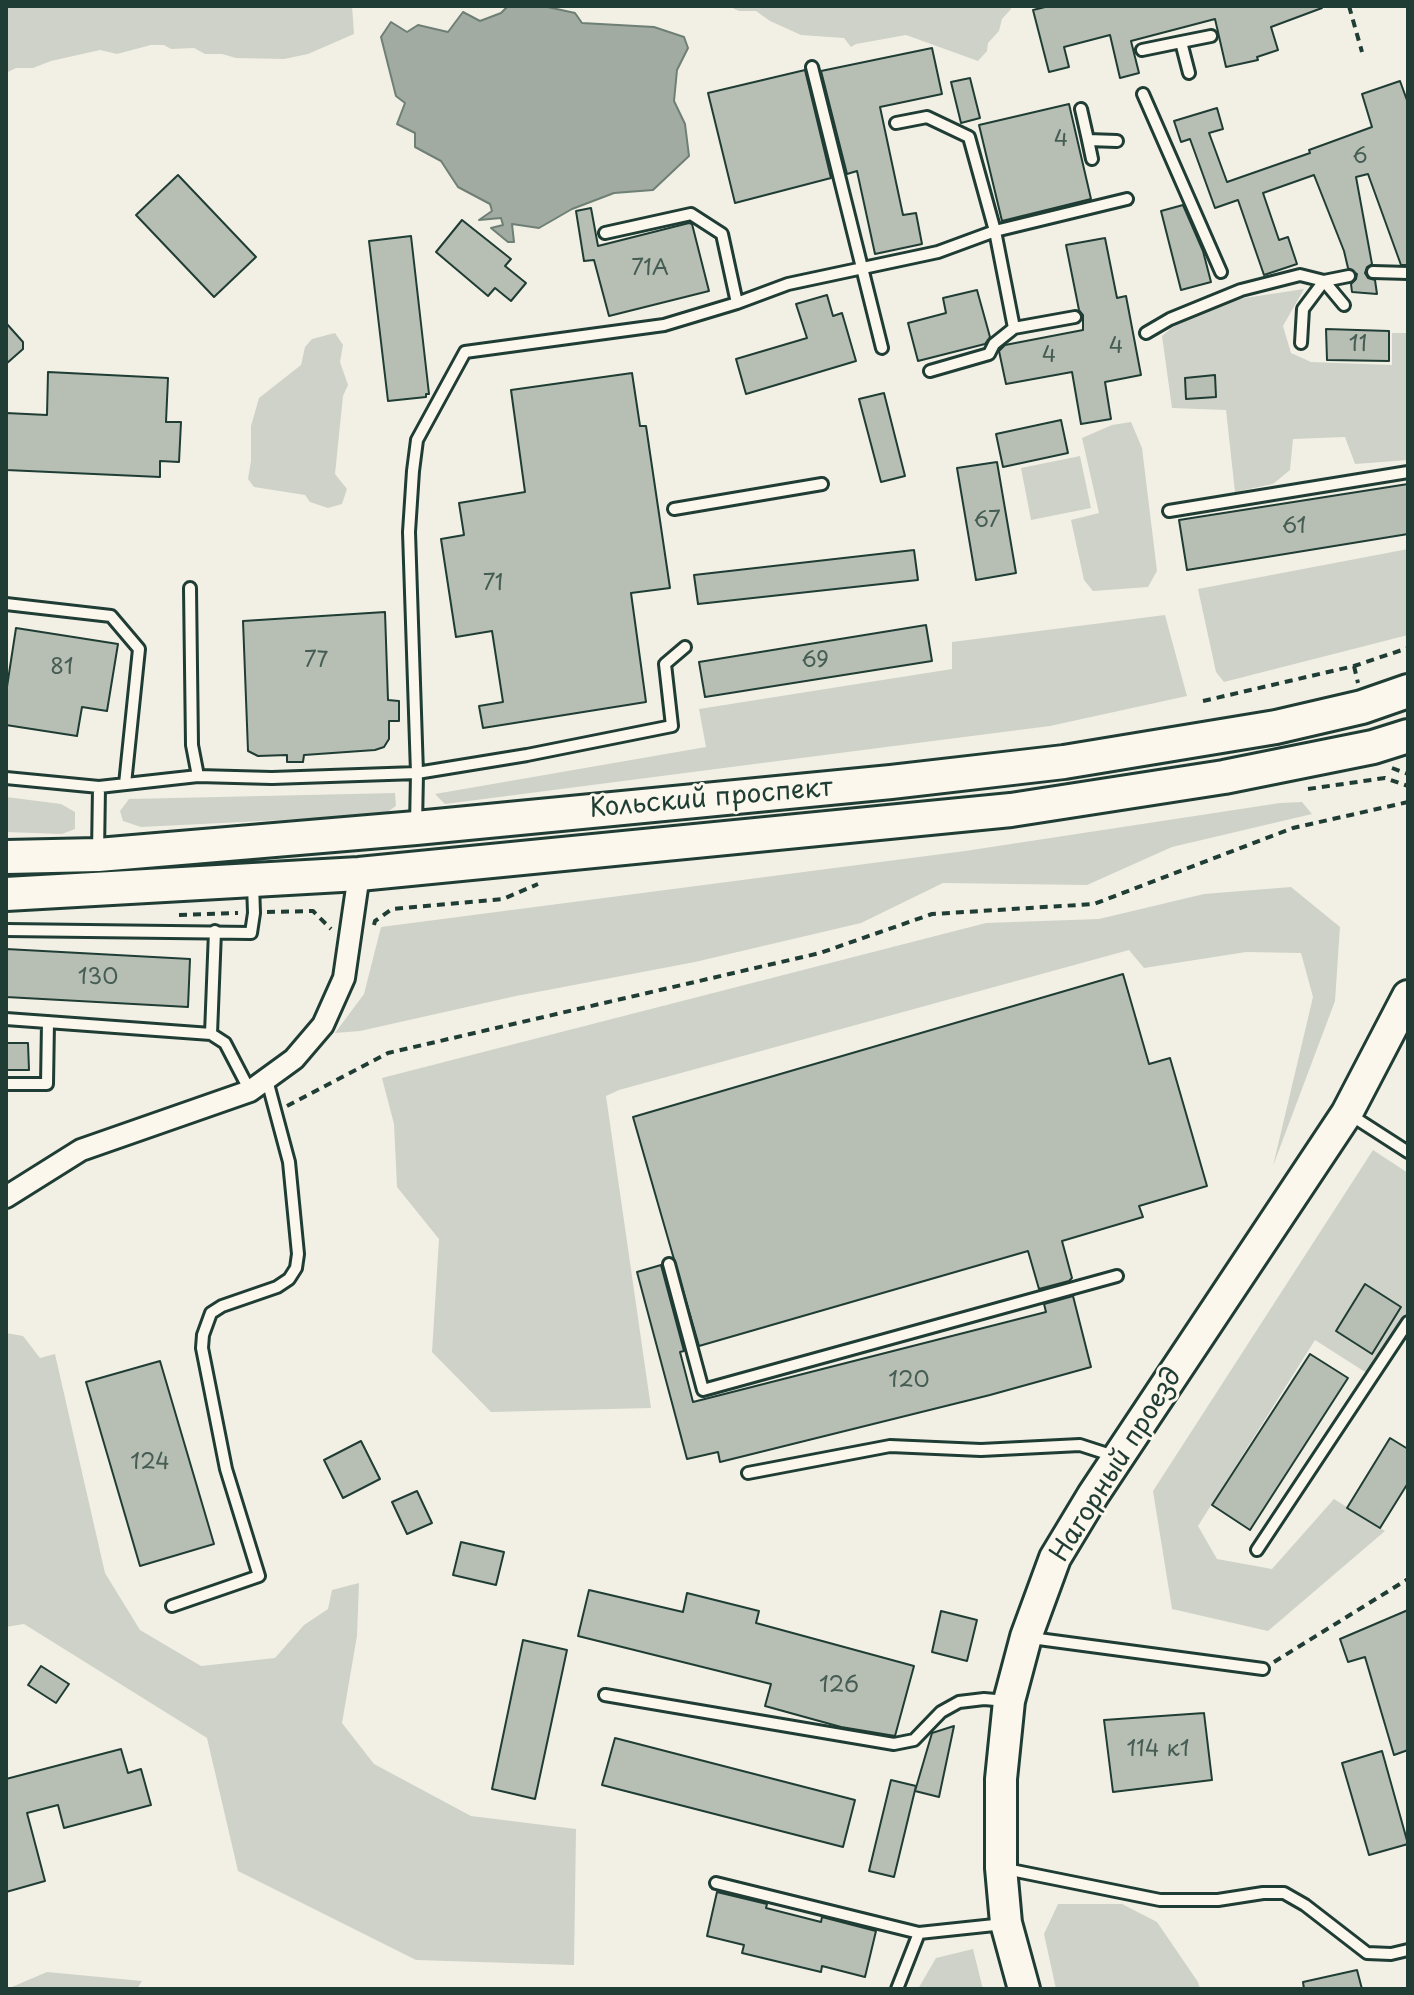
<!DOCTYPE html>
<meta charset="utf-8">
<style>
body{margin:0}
#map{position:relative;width:1414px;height:1995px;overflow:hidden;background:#f2f0e5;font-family:"Playpen Sans",sans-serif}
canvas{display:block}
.frame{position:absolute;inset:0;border:8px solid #1f3d34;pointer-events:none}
</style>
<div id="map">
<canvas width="1414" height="1995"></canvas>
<div class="frame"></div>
</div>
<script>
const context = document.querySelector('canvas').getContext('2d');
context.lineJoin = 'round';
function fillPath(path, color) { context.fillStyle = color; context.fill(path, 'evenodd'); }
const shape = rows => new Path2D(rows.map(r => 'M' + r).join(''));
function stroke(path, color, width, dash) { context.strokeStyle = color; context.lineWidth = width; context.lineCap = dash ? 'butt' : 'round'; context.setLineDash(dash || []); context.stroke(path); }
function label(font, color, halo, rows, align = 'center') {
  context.font = font + ' "Playpen Sans",sans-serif'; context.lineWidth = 6; context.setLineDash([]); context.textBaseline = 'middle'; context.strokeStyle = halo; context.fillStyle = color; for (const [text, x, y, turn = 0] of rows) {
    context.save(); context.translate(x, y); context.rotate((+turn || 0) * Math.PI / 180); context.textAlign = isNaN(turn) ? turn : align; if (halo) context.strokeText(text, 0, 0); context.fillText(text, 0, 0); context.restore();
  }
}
fillPath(shape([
 [6,6,352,6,354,34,308,54,284,59,236,58,222,54,205,54,194,48,171,49,164,45,151,45,117,54,100,50,51,61,33,68,16,68,6,73],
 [728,6,1011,6,1011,9,1002,19,999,31,988,43,987,51,978,61,906,35,856,44,851,47,844,38,801,35,770,21,756,11,739,11],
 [1304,289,1283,326,1291,353,1311,362,1392,365,1392,333,1408,333,1408,460,1355,464,1345,437,1293,439,1290,470,1273,484,1235,492,1226,410,1172,408,1162,336,1175,325,1238,299],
 [335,333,343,345,340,362,348,385,343,396,335,474,347,489,342,504,328,508,310,502,305,495,254,487,248,479,251,461,251,426,259,398,301,365,305,347,312,339],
 [1131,422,1142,448,1157,571,1148,587,1093,591,1084,580,1071,520,1099,513,1082,438,1112,425],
 [1080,456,1091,508,1031,520,1021,468],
 [1408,549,1408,635,1224,682,1216,672,1198,589],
 [1165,615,1187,696,1050,726,925,742,445,804,435,794,706,747,699,709,952,669,952,642],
 [395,793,396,806,383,815,141,827,123,821,120,811,129,799],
 [6,797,61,804,75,812,75,829,62,834,6,832],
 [1302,802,1312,814,1172,847,1087,885,943,883,861,923,695,962,516,996,360,1031,335,1033,364,994,381,927,965,851,1280,803],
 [1291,887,1340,927,1335,1001,1273,1166,1313,997,1301,953,1246,952,1144,968,1129,950,619,1090,606,1096,651,1408,491,1412,432,1352,439,1239,397,1187,394,1124,382,1078,986,923,1099,919,1204,894],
 [1373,1150,1408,1173,1408,1316,1373,1377,1315,1340,1198,1526,1217,1559,1272,1569,1334,1499,1385,1531,1268,1631,1172,1609,1153,1491],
 [6,1333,23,1336,40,1358,55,1354,105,1573,140,1630,201,1666,275,1658,304,1625,328,1609,332,1590,359,1583,357,1636,342,1723,374,1764,471,1816,576,1829,574,1965,416,1960,238,1871,207,1738,24,1624,6,1627],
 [1058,1904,1122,1904,1157,1922,1198,1982,1200,1989,1056,1989,1044,1934],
 [973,1949,983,1989,918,1989,936,1958],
 [47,1972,142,1981,137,1989,7,1989]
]), '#cfd2c8');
const water = shape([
 [508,6,543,6,575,13,582,23,654,27,684,37,688,48,677,70,674,101,685,124,689,156,653,190,614,193,572,209,539,228,512,224,514,242,508,242,491,228,503,225,501,218,479,220,492,211,490,204,458,187,441,161,415,147,415,133,397,124,405,103,396,96,381,37,391,22,407,32,418,25,448,32,463,12,480,21,501,13,508,6]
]);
fillPath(water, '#a2aba1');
stroke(water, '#6e7f75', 2);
const building = shape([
 [1049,6,1322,6,1322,8,1271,27,1278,50,1257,57,1258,60,1226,67,1215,19,1131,41,1139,73,1120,78,1110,35,1064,47,1069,67,1049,72,1033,10,1049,6],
 [932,48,942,94,880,107,903,215,916,213,922,244,875,254,857,171,847,174,821,71,932,48],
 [805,70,831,178,735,203,708,93,805,70],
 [970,78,980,118,961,123,951,82,970,78],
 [1400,81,1408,103,1408,265,1401,265,1368,174,1356,177,1372,264,1367,267,1365,273,1368,278,1375,280,1377,294,1352,292,1351,284,1356,279,1357,274,1348,268,1344,251,1314,175,1263,193,1279,240,1288,237,1297,264,1264,275,1238,200,1215,208,1190,139,1181,142,1174,121,1217,108,1223,129,1209,133,1227,182,1310,153,1309,150,1372,127,1362,94,1400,81],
 [1069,104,1091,199,1002,221,979,125,1069,104],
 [178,175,256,257,214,297,136,215,178,175],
 [1183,205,1203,251,1211,282,1181,290,1161,211,1183,205],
 [591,208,598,246,689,223,692,224,709,291,609,316,594,260,584,261,576,211,591,208],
 [462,220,511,259,505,266,526,283,511,301,495,288,488,296,436,252,462,220],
 [411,236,429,394,426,394,426,397,388,401,369,241,411,236],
 [1105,238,1117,298,1126,296,1141,375,1105,382,1111,419,1081,424,1072,372,1006,384,999,351,1005,345,1083,330,1083,315,1079,310,1066,245,1105,238],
 [977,290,990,337,985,344,918,361,908,323,946,313,943,298,977,290],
 [827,295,833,316,842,313,856,361,746,394,736,359,807,338,796,304,827,295],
 [6,323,23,342,23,349,6,364,6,323],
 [1326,329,1389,331,1389,361,1327,360,1326,329],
 [48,372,168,378,166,422,181,422,179,462,160,461,160,477,6,470,6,413,47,415,48,372],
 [632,373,640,426,646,426,670,588,631,593,646,702,483,728,479,706,503,702,492,631,456,637,441,539,464,535,459,503,525,492,511,390,632,373],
 [1215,375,1216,397,1186,399,1185,378,1215,375],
 [884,393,905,476,881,482,859,399,884,393],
 [1061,420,1068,453,1003,467,996,434,1061,420],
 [997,462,1016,573,976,580,957,468,997,462],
 [1408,484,1408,534,1187,570,1179,520,1408,484],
 [914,550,918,580,698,604,694,575,914,550],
 [385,612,388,700,399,701,399,721,389,721,389,739,384,747,375,750,304,755,303,762,287,762,287,755,258,756,248,751,243,621,385,612],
 [926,625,932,661,705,697,699,662,926,625],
 [16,628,118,644,107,711,82,707,77,736,6,725,6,693,16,628],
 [6,949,190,959,188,1007,6,997,6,949],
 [1123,974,1149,1064,1170,1058,1207,1186,1139,1206,1143,1217,1062,1241,1072,1278,1069,1281,1039,1289,1028,1251,699,1346,633,1117,1123,974],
 [6,1043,28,1043,29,1070,6,1070,6,1043],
 [661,1265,684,1351,680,1352,693,1402,1046,1312,1044,1304,1073,1296,1091,1367,990,1395,720,1462,718,1452,687,1459,637,1272,661,1265],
 [1365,1284,1401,1307,1372,1354,1336,1331,1365,1284],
 [1310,1354,1348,1378,1250,1530,1212,1505,1310,1354],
 [160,1361,214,1544,140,1566,86,1382,160,1361],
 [1390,1438,1408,1449,1408,1483,1380,1528,1347,1508,1390,1438],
 [361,1441,380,1479,343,1498,324,1460,361,1441],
 [417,1491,432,1523,407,1534,392,1502,417,1491],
 [461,1542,504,1552,496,1585,453,1575,461,1542],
 [589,1590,683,1612,687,1593,759,1611,756,1623,914,1666,895,1736,841,1727,765,1706,771,1684,578,1636,589,1590],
 [1408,1610,1408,1750,1394,1755,1365,1657,1348,1662,1340,1639,1408,1610],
 [941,1611,977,1620,967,1661,932,1652,941,1611],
 [523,1640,567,1650,535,1799,492,1789,523,1640],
 [41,1666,69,1684,56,1703,28,1685,41,1666],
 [1204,1713,1212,1780,1113,1792,1104,1720,1204,1713],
 [954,1726,939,1797,915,1791,932,1733,954,1726],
 [615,1738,855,1800,843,1847,602,1785,615,1738],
 [121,1749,128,1773,141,1769,151,1805,64,1828,58,1805,27,1813,45,1881,6,1892,6,1779,121,1749],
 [1382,1751,1408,1844,1369,1855,1342,1763,1382,1751],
 [891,1780,916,1786,894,1877,869,1871,891,1780],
 [717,1892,767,1904,766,1908,821,1922,822,1917,876,1931,865,1977,822,1966,821,1972,742,1953,744,1945,707,1936,717,1892],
 [1357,1970,1362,1989,1304,1989,1303,1982,1357,1970]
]);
fillPath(building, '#b7beb3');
stroke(building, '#1f3d34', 2);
const service = shape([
 [1142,50,1181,42],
 [812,67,882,348],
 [1189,73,1181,42,1211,36],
 [1143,94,1221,272],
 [1081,109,1088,140,1117,141],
 [896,123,927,117,969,137,995,231,1014,328],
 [1088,140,1092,159],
 [605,233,691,214,722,234,737,303],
 [1373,272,1408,273],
 [1146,333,1170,319,1241,290,1300,275,1324,281,1349,276],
 [1301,343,1303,309,1324,281,1344,305],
 [930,371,989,354,994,344,1014,328,1075,317],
 [674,509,822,484],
 [1169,511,1408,472],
 [190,588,192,745,198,776,272,778,417,773,409,532,413,471,417,440,465,352,664,325,737,303,788,284,938,252,995,231,1127,199],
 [6,604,111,616,139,649,125,784],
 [6,778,99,787,98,853],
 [99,787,198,776],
 [416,826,417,773,527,755,672,726,665,664,685,647],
 [6,930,251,933,254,913,253,884],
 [215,931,211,1034,225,1043,250,1091],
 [6,1019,211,1034],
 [6,1084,47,1084,48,1022],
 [1349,1114,1408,1152],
 [669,1264,703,1390,1117,1276],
 [748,1473,890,1446,981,1450,1080,1445,1114,1456],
 [1257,1550,1408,1322],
 [172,1606,259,1576,226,1469,202,1348,203,1335,211,1313,222,1306,277,1287,289,1279,296,1268,298,1254,289,1162,267,1080],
 [1031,1638,1263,1669],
 [605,1695,894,1744,914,1740,941,1712,959,1702,984,1699,1007,1701],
 [1006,1869,1160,1900,1218,1900,1263,1893,1284,1893,1305,1905,1367,1953,1391,1954,1408,1950],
 [716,1883,919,1933,1004,1924],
 [897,1989,919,1933]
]);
const minor = shape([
 [6,1197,81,1150,250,1091,294,1059,323,1025,344,978,359,874]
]);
const secondary = shape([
 [1024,1989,1006,1923,1001,1868,1001,1779,1009,1701,1026,1637,1055,1558,1093,1495,1347,1113,1408,996]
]);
const primary = shape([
 [6,857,98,855,416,828,891,782,1064,762,1276,727,1362,707,1408,691],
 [6,894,359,874,1011,810,1224,777,1373,747,1408,736]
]);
stroke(service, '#1f3d34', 16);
stroke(minor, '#1f3d34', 26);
stroke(secondary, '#1f3d34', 36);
stroke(primary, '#1f3d34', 38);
stroke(shape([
 [1349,6,1362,52],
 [1354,666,1358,683],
 [1203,701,1354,666,1408,648],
 [1392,768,1408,774],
 [1308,789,1385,778,1408,786],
 [267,912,313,911,331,929],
 [179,915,238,913],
 [374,925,375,921,392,909,503,899,538,884],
 [287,1106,388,1053,820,953,932,914,1094,904,1293,828,1408,802],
 [1274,1662,1408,1579]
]), '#1f3d34', 4, [8, 6]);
stroke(service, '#fbf7ec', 10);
stroke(minor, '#fbf7ec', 20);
stroke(secondary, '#fbf7ec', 30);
stroke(primary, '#fbf7ec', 32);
label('22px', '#455d54', null, [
 ["4",1061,140],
 ["6",1360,157],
 ["71А",650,269],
 ["11",1358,345],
 ["4",1116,347],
 ["4",1049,356],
 ["67",987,521],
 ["61",1294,527],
 ["71",493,584],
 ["77",316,661],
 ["69",815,661],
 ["81",62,668],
 ["130",98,978],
 ["120",909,1381],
 ["124",150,1463],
 ["126",839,1686],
 ["114 к1",1158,1750]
]);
label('26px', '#1f3d34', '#fbf7ec', [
 ["Кольский проспект",711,799,-5],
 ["Нагорный проезд",1117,1465,-58]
]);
</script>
